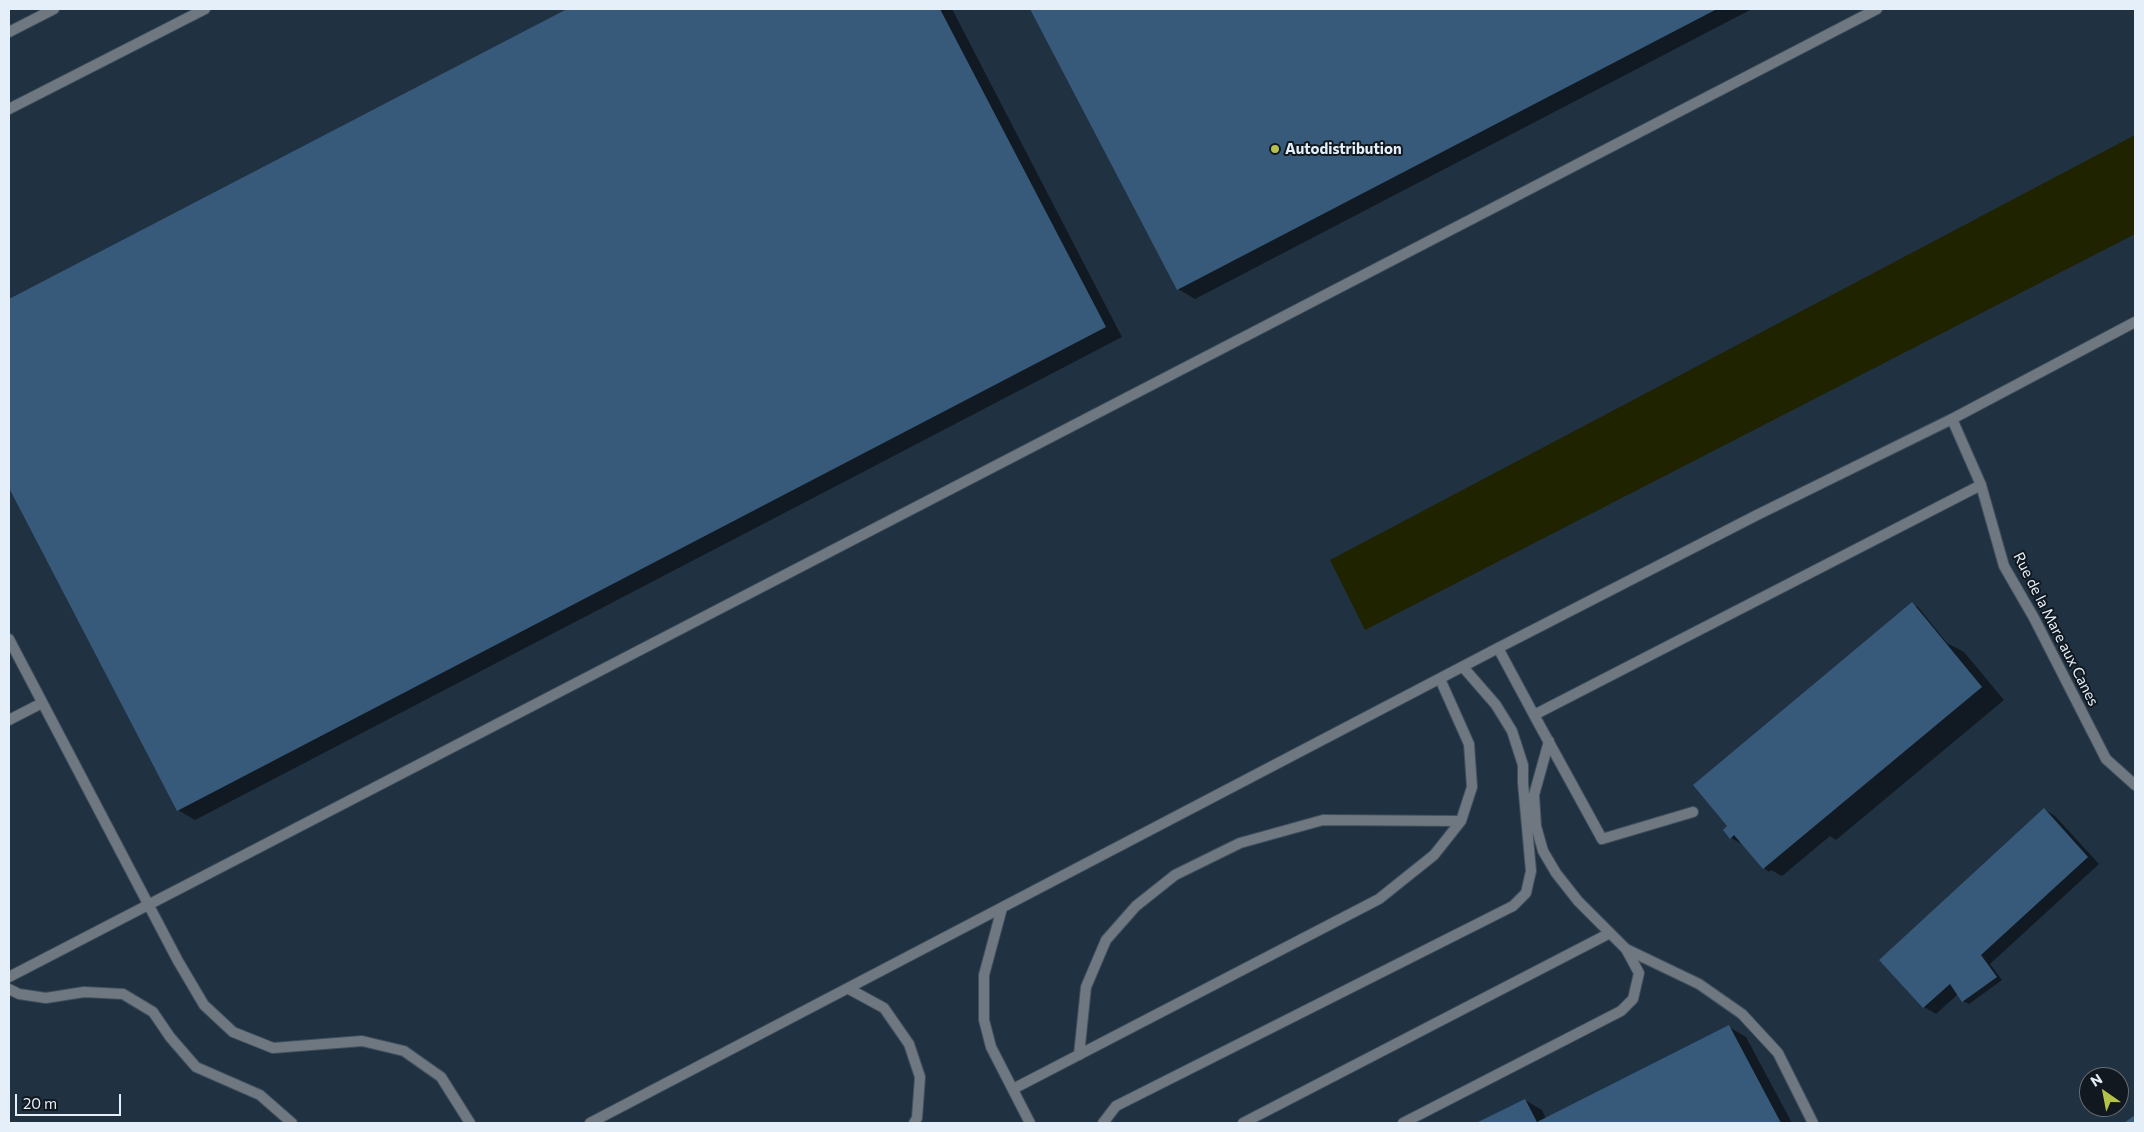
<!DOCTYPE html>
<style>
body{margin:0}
#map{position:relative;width:2144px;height:1132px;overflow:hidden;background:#203141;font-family:Commissioner,sans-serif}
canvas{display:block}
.frame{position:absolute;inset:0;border:10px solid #e4eff9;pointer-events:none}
.north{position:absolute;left:2079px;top:1067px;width:50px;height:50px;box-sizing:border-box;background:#11181f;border:1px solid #656e76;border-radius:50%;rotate:327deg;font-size:14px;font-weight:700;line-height:20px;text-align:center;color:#e4eff9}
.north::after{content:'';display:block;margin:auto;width:18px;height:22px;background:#b5c249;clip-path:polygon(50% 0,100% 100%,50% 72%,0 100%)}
.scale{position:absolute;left:15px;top:1094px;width:106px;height:22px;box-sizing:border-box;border:2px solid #e4eff9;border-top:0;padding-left:6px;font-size:15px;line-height:18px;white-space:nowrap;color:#e4eff9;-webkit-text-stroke:4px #11181f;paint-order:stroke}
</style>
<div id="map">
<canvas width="2144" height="1132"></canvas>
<div class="frame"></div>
<div class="north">N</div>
<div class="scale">20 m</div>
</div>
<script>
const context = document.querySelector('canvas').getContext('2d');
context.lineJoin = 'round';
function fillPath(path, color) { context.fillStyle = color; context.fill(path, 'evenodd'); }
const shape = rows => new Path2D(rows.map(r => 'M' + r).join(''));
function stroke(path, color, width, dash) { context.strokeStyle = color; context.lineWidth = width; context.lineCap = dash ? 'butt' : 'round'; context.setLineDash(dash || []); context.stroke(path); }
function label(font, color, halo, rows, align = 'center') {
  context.font = font + ' Commissioner,sans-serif'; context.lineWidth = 4; context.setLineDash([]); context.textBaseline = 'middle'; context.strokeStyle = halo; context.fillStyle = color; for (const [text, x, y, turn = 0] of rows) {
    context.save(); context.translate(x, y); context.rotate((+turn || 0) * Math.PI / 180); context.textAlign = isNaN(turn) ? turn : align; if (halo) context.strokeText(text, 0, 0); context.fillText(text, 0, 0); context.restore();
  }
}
fillPath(shape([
 [2135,135,2135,234,1365,630,1330,560]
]), '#1f2300');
fillPath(shape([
 [570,9,952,9,1122,337,195,820,178,810,9,485,9,301],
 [1032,9,1752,9,1195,299,1178,289],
 [1912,604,1918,607,1947,643,1964,652,2004,700,1836,840,1830,836,1782,876,1771,870,1769,872,1764,868,1745,846,1731,838],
 [2044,809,2055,816,2099,864,1990,964,2002,980,1969,1004,1963,1001,1958,994,1936,1014,1924,1007,1880,960],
 [1729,1027,1746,1037,1792,1123,1479,1123,1525,1100,1542,1110,1546,1119]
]), '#0007');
fillPath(shape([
 [567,9,940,9,1106,327,177,811,9,488,9,299],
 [1030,9,1717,9,1177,290],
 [1912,602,1982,687,1763,869,1734,835,1730,839,1723,830,1727,826,1693,785],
 [2044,808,2088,857,1981,955,1997,977,1962,1002,1950,984,1923,1008,1879,960],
 [1729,1025,1781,1123,1476,1123,1525,1099,1537,1122],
 [2135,1115,2135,1123,2124,1123]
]), '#375a7b');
const lane = shape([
 [9,32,54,9],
 [9,109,205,9],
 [9,639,178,961,204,1005,233,1032,273,1048,362,1041,404,1051,441,1077,470,1123],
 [1498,648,1534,715,1981,485],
 [1534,715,1602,839,1693,812],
 [9,720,42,703],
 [1002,908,984,975,984,1020,991,1047,1030,1123],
 [1626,949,1699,984,1742,1014,1778,1053,1813,1123],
 [9,977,1877,9],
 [9,989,19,994,46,998,84,992,123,994,153,1012,170,1037,196,1067,260,1095,292,1123],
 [849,989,884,1008,909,1044,920,1077,917,1118,914,1123],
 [1079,1055,1086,987,1106,940,1136,906,1175,875,1240,843,1323,820,1461,821],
 [1013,1089,1379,899,1434,855,1461,821,1472,787,1469,744,1440,679],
 [590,1123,1498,648,1757,515,1952,419,2135,322],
 [1103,1123,1116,1106,1513,906,1526,893,1531,871,1523,783,1523,765,1512,731,1496,705,1463,667],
 [1243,1123,1610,933],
 [1403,1123,1621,1011,1633,999,1639,973,1626,949,1578,901,1556,873,1543,851,1536,826,1534,795,1549,741]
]);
const street = shape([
 [1952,419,1981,485,2004,566,2034,618,2106,759,2135,785]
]);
stroke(lane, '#3f4f5e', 12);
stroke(street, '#3f4f5e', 12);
stroke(lane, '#6f7880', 10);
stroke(street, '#6f7880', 10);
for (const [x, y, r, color] of [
 [1275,149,5,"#b5c249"]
]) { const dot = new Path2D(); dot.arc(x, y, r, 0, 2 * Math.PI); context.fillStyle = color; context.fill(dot); stroke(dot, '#11181f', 2); }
label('bold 15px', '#e4eff9', '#11181f', [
 ["Autodistribution",1285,149]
], 'left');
label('15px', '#e4eff9', '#11181f', [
 ["Rue de la Mare aux Canes",2056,629,63]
]);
</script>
